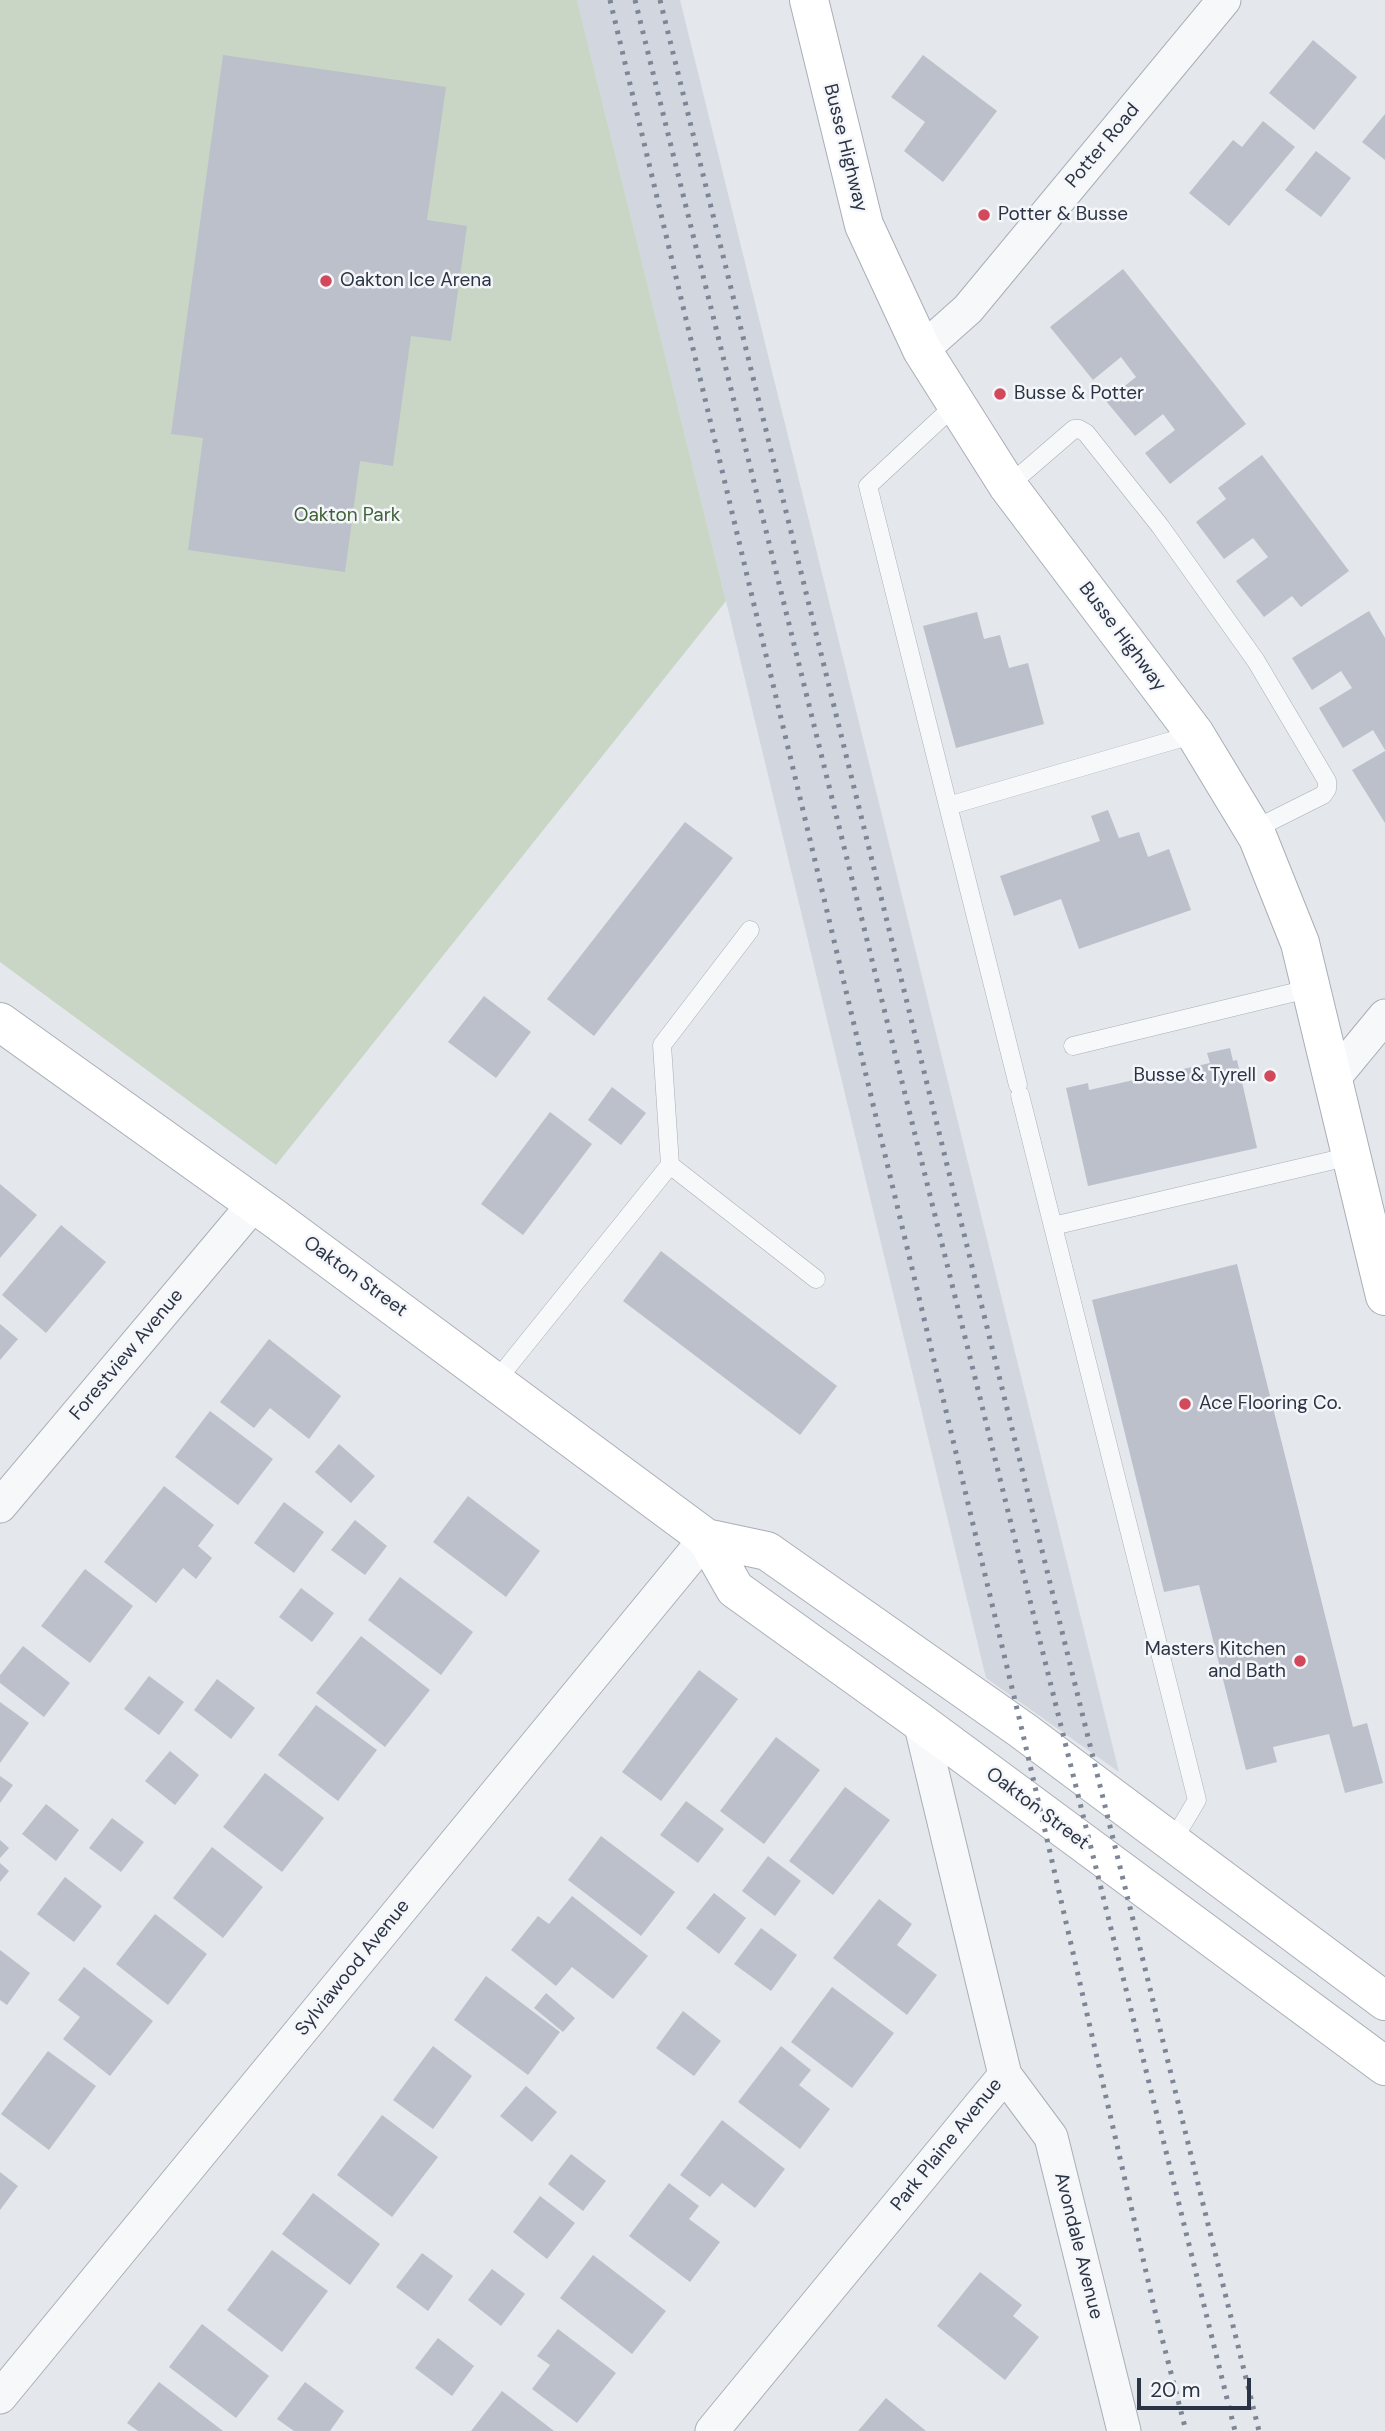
<!DOCTYPE html>
<style>
body{margin:0}
#map{position:relative;width:1385px;height:2431px;overflow:hidden;background:#e4e7ec;font-family:"DM Sans",sans-serif}
canvas{display:block}
.scale{position:absolute;left:1137px;top:2378px;width:114px;height:32px;box-sizing:border-box;border:4px solid #2b3445;border-top:0;padding-left:9px;font-size:21px;line-height:24px;white-space:nowrap;color:#2b3445;-webkit-text-stroke:5px #f4f6f9;paint-order:stroke}
</style>
<div id="map">
<canvas width="1385" height="2431"></canvas>
<div class="scale">20 m</div>
</div>
<script>
const context = document.querySelector('canvas').getContext('2d');
context.lineJoin = 'round';
function fillPath(path, color) { context.fillStyle = color; context.fill(path, 'evenodd'); }
const shape = rows => new Path2D(rows.map(r => 'M' + r).join(''));
function stroke(path, color, width, dash) { context.strokeStyle = color; context.lineWidth = width; context.lineCap = dash ? 'butt' : 'round'; context.setLineDash(dash || []); context.stroke(path); }
function label(font, color, halo, rows, align = 'center') {
  context.font = font + ' "DM Sans",sans-serif'; context.lineWidth = 5; context.setLineDash([]); context.textBaseline = 'middle'; context.strokeStyle = halo; context.fillStyle = color; for (const [text, x, y, turn = 0] of rows) {
    context.save(); context.translate(x, y); context.rotate((+turn || 0) * Math.PI / 180); context.textAlign = isNaN(turn) ? turn : align; if (halo) context.strokeText(text, 0, 0); context.fillText(text, 0, 0); context.restore();
  }
}
fillPath(shape([
 [577,0,680,0,1119,1772,986,1678,726,601]
]), '#d2d6de');
fillPath(shape([
 [0,0,577,0,726,601,276,1165,0,962]
]), '#c9d6c5');
fillPath(shape([
 [1313,40,1357,77,1314,130,1269,93],
 [223,55,446,87,427,220,467,226,451,341,411,336,393,466,360,461,345,572,188,550,203,438,171,434],
 [923,55,997,111,943,182,904,151,925,122,891,97],
 [1385,114,1385,160,1362,142],
 [1263,121,1295,147,1229,226,1189,193,1233,140,1242,147],
 [1316,151,1351,178,1321,217,1285,190],
 [1123,269,1246,424,1170,484,1145,453,1175,430,1163,414,1135,436,1106,401,1136,377,1121,357,1093,380,1050,327],
 [1262,455,1349,571,1301,607,1292,596,1264,617,1236,581,1268,557,1253,538,1224,559,1196,522,1226,499,1218,488],
 [1369,611,1385,638,1385,750,1373,730,1343,748,1319,708,1352,688,1341,671,1312,690,1292,658],
 [977,612,984,639,1000,635,1009,668,1028,663,1044,724,956,748,923,626],
 [1385,751,1385,823,1352,770],
 [1108,810,1119,838,1139,832,1148,857,1169,849,1191,910,1079,949,1061,899,1014,916,1000,876,1100,841,1091,816],
 [685,822,733,858,594,1036,547,999],
 [484,996,531,1032,496,1078,448,1042],
 [1230,1048,1233,1061,1237,1060,1257,1148,1088,1186,1066,1088,1088,1083,1089,1090,1210,1063,1207,1053],
 [612,1087,646,1113,621,1145,588,1120],
 [550,1112,592,1144,523,1235,481,1204],
 [0,1184,37,1215,0,1258],
 [61,1225,106,1262,46,1333,2,1295],
 [661,1251,837,1386,800,1435,623,1301],
 [1237,1264,1353,1727,1367,1723,1383,1783,1345,1793,1329,1734,1273,1747,1277,1762,1246,1770,1199,1585,1164,1592,1092,1300],
 [0,1324,18,1339,0,1360],
 [269,1339,341,1396,309,1439,270,1408,254,1428,220,1402],
 [210,1411,273,1459,238,1505,175,1457],
 [339,1444,375,1476,351,1503,315,1472],
 [164,1486,214,1525,198,1546,212,1558,196,1579,183,1568,156,1603,104,1562],
 [468,1496,540,1551,506,1597,433,1542],
 [284,1502,324,1532,294,1573,254,1543],
 [355,1520,387,1546,365,1575,331,1550],
 [85,1569,133,1606,90,1663,41,1626],
 [400,1577,473,1632,441,1675,368,1620],
 [301,1588,334,1613,312,1642,279,1617],
 [361,1636,430,1690,385,1747,316,1693],
 [23,1646,70,1683,44,1717,0,1683,0,1675],
 [699,1670,738,1699,661,1801,622,1772],
 [149,1676,184,1702,159,1735,124,1709],
 [217,1679,255,1708,231,1739,194,1710],
 [0,1702,29,1723,0,1763],
 [316,1705,377,1750,338,1801,278,1755],
 [776,1737,820,1770,764,1844,720,1811],
 [170,1751,199,1775,175,1805,145,1781],
 [265,1773,324,1818,282,1872,223,1827],
 [0,1776,13,1785,0,1803],
 [845,1787,890,1820,833,1895,789,1861],
 [686,1801,724,1829,698,1863,660,1835],
 [46,1804,79,1830,56,1861,22,1834],
 [112,1818,144,1842,121,1872,89,1848],
 [601,1836,675,1892,641,1936,568,1880],
 [0,1840,9,1848,0,1858],
 [212,1847,263,1887,223,1938,173,1898],
 [768,1856,801,1881,775,1916,742,1891],
 [0,1863,9,1871,0,1882],
 [65,1877,102,1906,74,1942,37,1914],
 [714,1893,746,1918,719,1954,686,1928],
 [572,1896,648,1956,613,1999,572,1967,556,1986,511,1950,538,1916,549,1924],
 [879,1899,912,1924,897,1945,937,1975,907,2015,833,1958],
 [155,1914,207,1954,168,2005,116,1964],
 [761,1928,797,1955,771,1991,734,1964],
 [0,1950,30,1973,7,2005,0,2000],
 [84,1967,153,2021,110,2076,63,2039,80,2017,58,2000],
 [486,1976,560,2032,528,2075,454,2020],
 [832,1987,894,2033,852,2088,791,2042],
 [546,1993,575,2018,563,2032,534,2008],
 [683,2011,721,2041,694,2076,656,2048],
 [433,2046,472,2076,433,2129,393,2100],
 [781,2046,811,2070,799,2085,830,2109,800,2149,738,2102],
 [48,2051,96,2086,49,2150,1,2114],
 [526,2086,557,2112,532,2142,500,2116],
 [382,2115,438,2157,392,2217,337,2175],
 [722,2120,785,2169,755,2208,722,2183,710,2197,680,2175],
 [571,2154,606,2181,583,2211,548,2184],
 [0,2172,18,2186,0,2210],
 [669,2183,699,2206,689,2219,720,2242,690,2282,629,2236],
 [313,2193,380,2244,350,2285,282,2234],
 [540,2196,575,2223,547,2259,513,2232],
 [272,2250,328,2291,282,2352,227,2310],
 [422,2253,453,2276,428,2311,396,2287],
 [593,2255,666,2311,632,2354,560,2298],
 [492,2269,525,2294,501,2326,468,2300],
 [980,2272,1022,2305,1013,2316,1039,2337,1005,2380,937,2326],
 [202,2324,269,2376,236,2418,169,2367],
 [558,2329,616,2373,577,2423,532,2389,550,2365,537,2356],
 [438,2338,474,2366,452,2396,415,2368],
 [159,2382,223,2431,138,2431,127,2423],
 [305,2382,344,2411,330,2431,294,2431,277,2419],
 [502,2391,554,2431,471,2431],
 [886,2398,926,2431,858,2431]
]), '#bbc0ca');
const lane = shape([
 [955,405,868,486,1018,1085],
 [1008,486,1074,429,1079,429,1086,433,1160,526,1256,661,1327,781,1327,789,1323,795,1253,830],
 [948,806,1195,734],
 [1073,1046,1312,988],
 [1020,1095,1197,1800,1172,1842],
 [670,1165,662,1045,750,930],
 [1053,1226,1351,1156],
 [496,1381,670,1165,816,1279]
]);
const street = shape([
 [922,350,968,309,1224,0],
 [1333,1079,1385,1016],
 [0,1506,254,1204],
 [920,1722,1005,2075,1051,2137,1124,2431],
 [0,2397,706,1538],
 [712,2431,1005,2075]
]);
const secondary = shape([
 [809,0,864,225,922,350,1008,486,1195,734,1258,838,1300,943,1385,1296],
 [0,1022,274,1218,706,1538,735,1589,920,1722,1385,2066],
 [706,1538,767,1551,1022,1730,1385,2001]
]);
stroke(lane, '#a9aeb7', 19);
stroke(street, '#a9aeb7', 35);
stroke(secondary, '#a9aeb7', 40);
stroke(lane, '#f7f8fa', 18);
stroke(street, '#f7f8fa', 33);
stroke(secondary, '#fff', 38);
stroke(shape([
 [610,0,1022,1730,1155,2311,1186,2431],
 [635,0,1235,2431],
 [660,0,1259,2431]
]), '#7d8696', 5, [3.5, 7]);
for (const [x, y, r, color] of [
 [984,215,7,"#d1495b"],
 [326,281,7,"#d1495b"],
 [1000,394,7,"#d1495b"],
 [1270,1076,7,"#d1495b"],
 [1185,1404,7,"#d1495b"],
 [1300,1661,7,"#d1495b"]
]) { const dot = new Path2D(); dot.arc(x, y, r, 0, 2 * Math.PI); context.fillStyle = color; context.fill(dot); stroke(dot, '#f4f6f9', 2.5); }
label('19px', '#2b3445', '#f4f6f9', [
 ["Potter Road",1103,146,-50],
 ["Busse Highway",845,148,76],
 ["Busse Highway",1122,637,53],
 ["Oakton Street",355,1277,36],
 ["Forestview Avenue",127,1355,-50],
 ["Oakton Street",1037,1809,37],
 ["Sylviawood Avenue",353,1968,-51],
 ["Park Plaine Avenue",947,2145,-51],
 ["Avondale Avenue",1078,2246,76]
]);
label('19px', '#2b3445', '#f4f6f9', [
 ["Potter & Busse",998,215],
 ["Oakton Ice Arena",340,281],
 ["Busse & Potter",1014,394],
 ["Busse & Tyrell",1256,1076,"right"],
 ["Ace Flooring Co.",1199,1404],
 ["Masters Kitchen",1286,1650,"right"],
 ["and Bath",1286,1672,"right"]
], 'left');
label('19px', '#3f6138', '#f4f6f9', [
 ["Oakton Park",347,516]
]);
</script>
